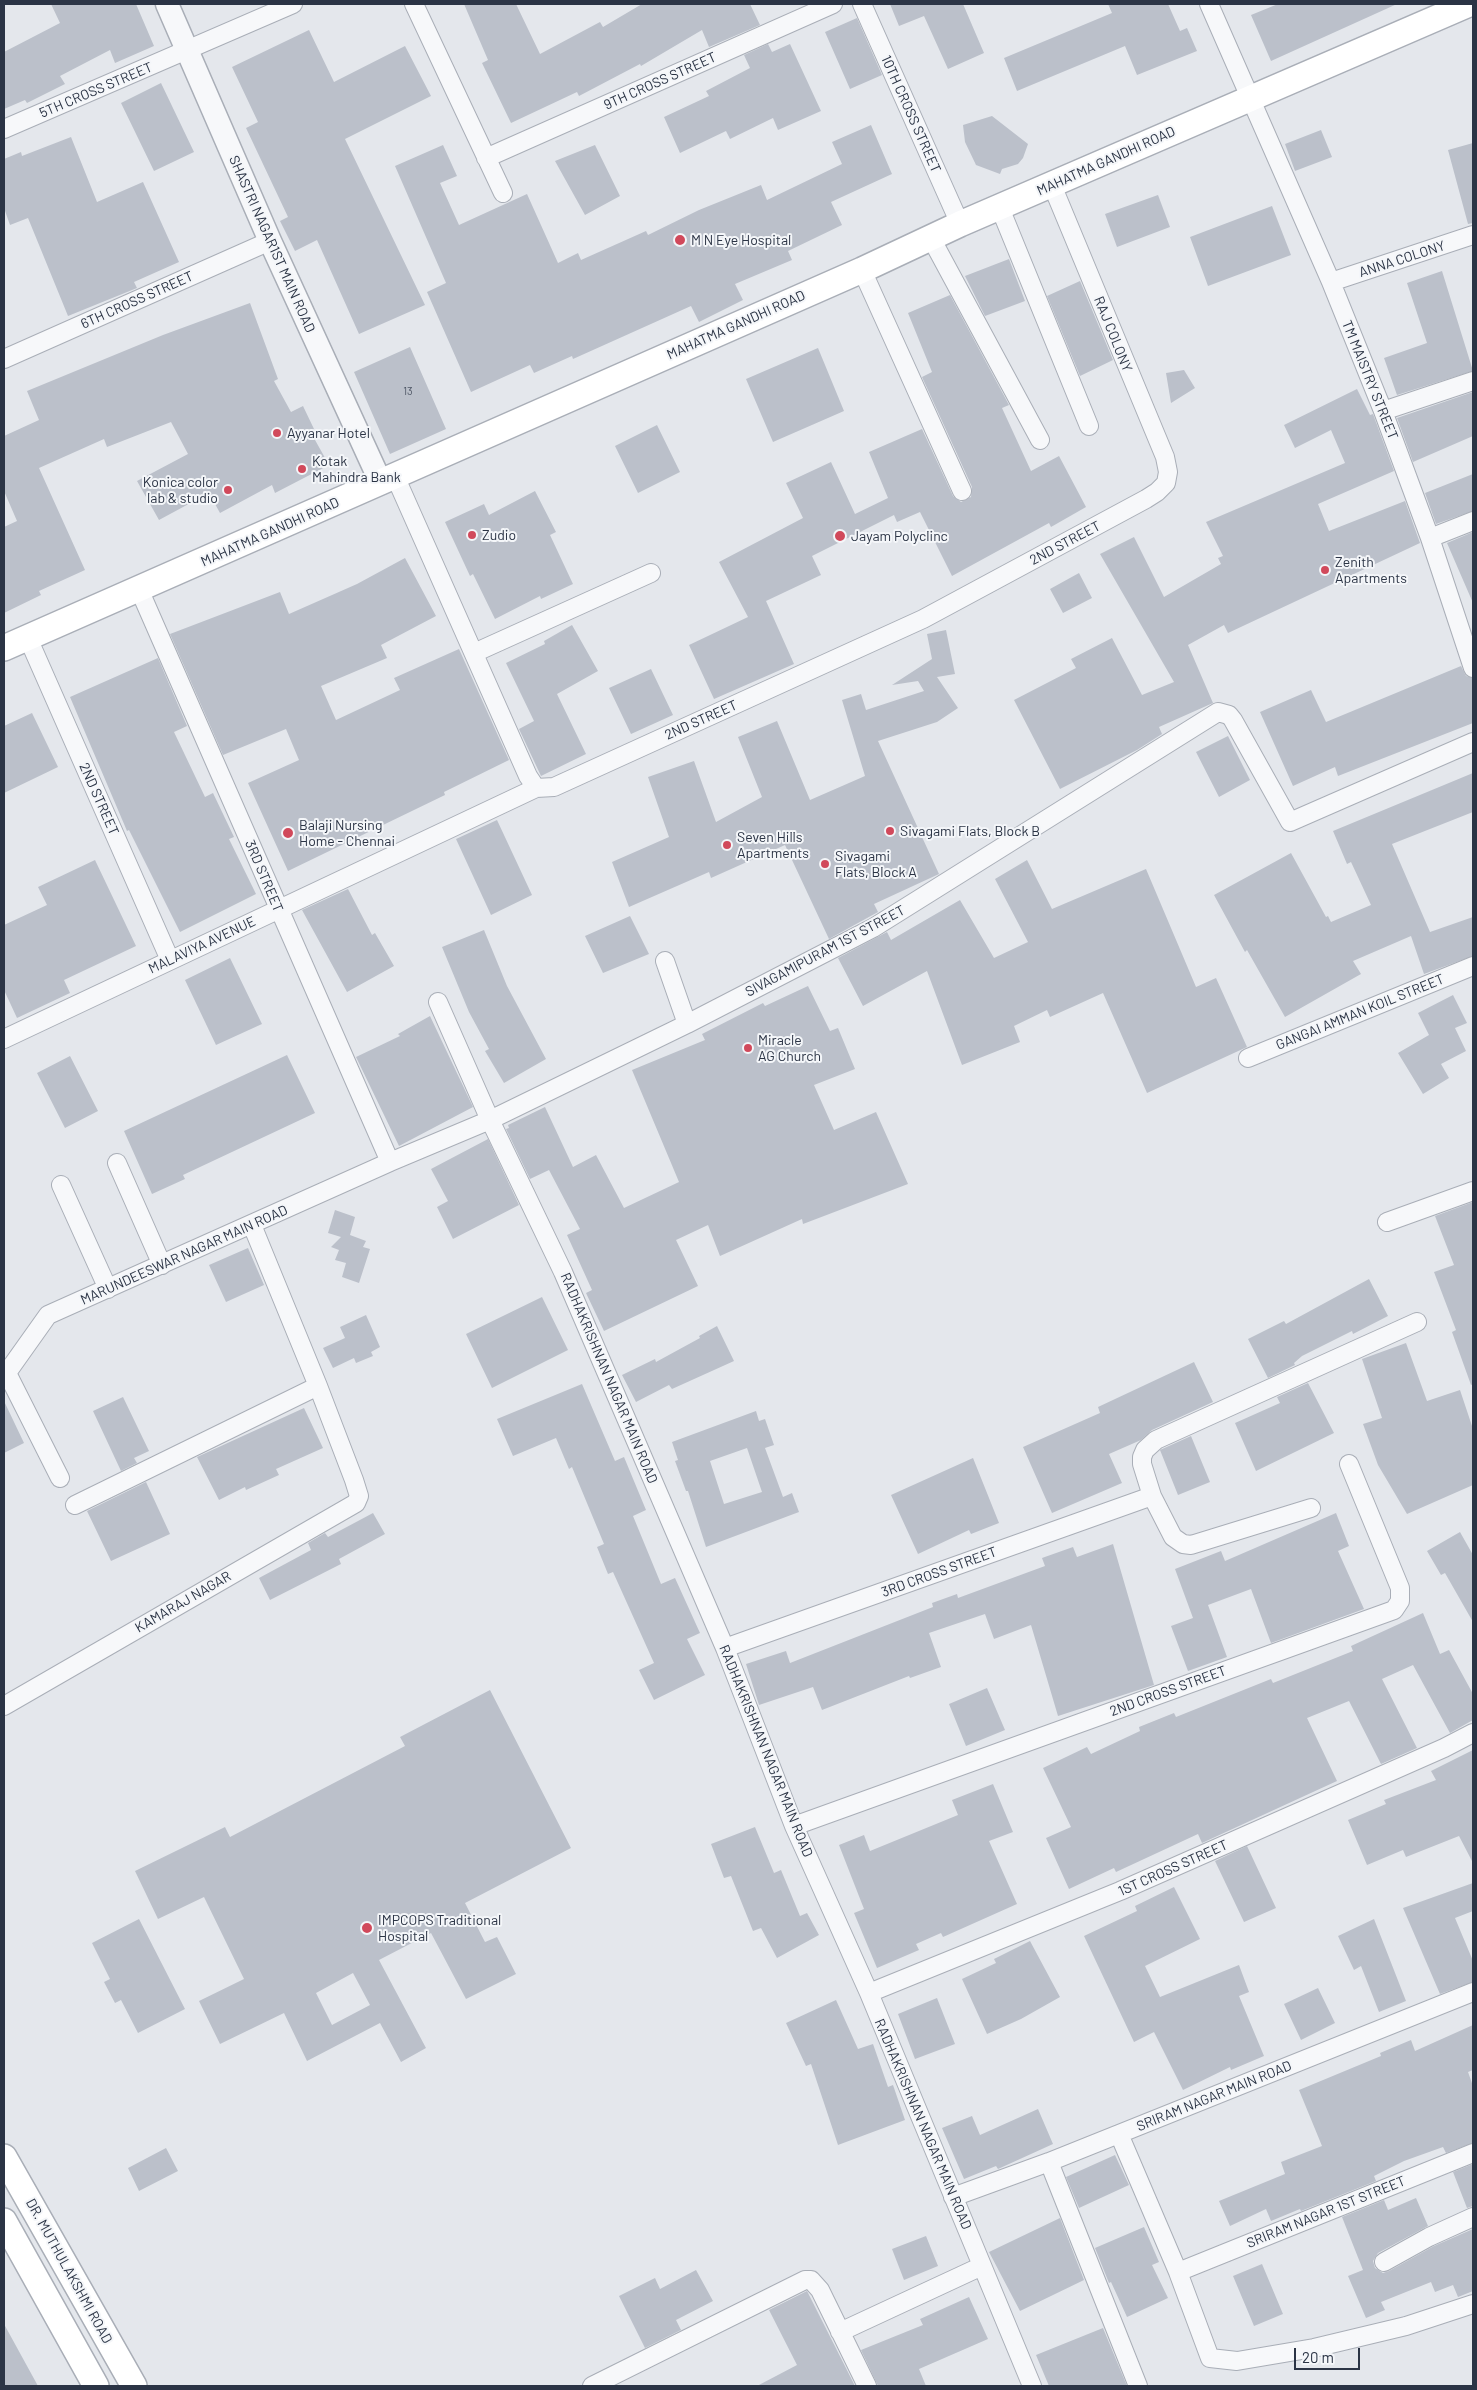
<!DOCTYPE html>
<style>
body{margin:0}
#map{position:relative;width:1477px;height:2390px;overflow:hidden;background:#e4e7ec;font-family:Barlow,sans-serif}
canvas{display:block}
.frame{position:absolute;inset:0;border:5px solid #2b3445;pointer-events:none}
.scale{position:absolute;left:1294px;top:2348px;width:66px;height:22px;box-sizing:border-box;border:2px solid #2b3445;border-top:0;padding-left:6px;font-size:15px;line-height:18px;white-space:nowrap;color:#2b3445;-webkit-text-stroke:4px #f4f6f9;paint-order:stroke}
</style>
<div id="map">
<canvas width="1477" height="2390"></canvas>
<div class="frame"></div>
<div class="scale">20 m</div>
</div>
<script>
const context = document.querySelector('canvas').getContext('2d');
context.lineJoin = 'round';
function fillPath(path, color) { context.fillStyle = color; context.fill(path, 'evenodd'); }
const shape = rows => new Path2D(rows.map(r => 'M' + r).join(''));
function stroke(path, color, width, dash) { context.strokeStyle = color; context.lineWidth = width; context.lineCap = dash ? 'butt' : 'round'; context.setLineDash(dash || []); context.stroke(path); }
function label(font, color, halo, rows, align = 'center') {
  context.font = font + ' Barlow,sans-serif'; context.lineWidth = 4; context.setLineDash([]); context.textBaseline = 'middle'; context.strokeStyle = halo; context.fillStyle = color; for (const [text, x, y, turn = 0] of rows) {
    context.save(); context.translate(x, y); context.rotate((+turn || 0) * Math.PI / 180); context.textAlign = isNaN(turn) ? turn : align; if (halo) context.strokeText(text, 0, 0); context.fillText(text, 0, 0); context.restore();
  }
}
fillPath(shape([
 [51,4,136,4,154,46,115,63,110,50,60,76,65,84,27,103,25,100,4,109,4,52,60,23],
 [464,4,516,4,540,54,600,22,603,27,642,4,750,4,760,25,709,47,702,30,641,66,640,64,579,96,577,92,511,123,482,63,488,60],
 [890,4,963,4,984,53,948,69,924,16,899,26],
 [1108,4,1168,4,1180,31,1187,28,1197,51,1137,75,1125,46,1017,91,1004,58,1112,13],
 [1278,4,1397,4,1271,61,1251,15],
 [857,18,882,75,850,89,825,32],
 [309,30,334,82,405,46,431,96,345,139,425,305,359,334,317,240,295,251,280,221,288,217,246,128,258,122,232,67],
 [768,44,772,52,790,44,821,111,778,130,773,118,730,139,726,131,680,153,664,117,709,96,706,91,750,68,744,55],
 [161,83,194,152,154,171,121,103],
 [992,116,1028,144,1023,158,1018,164,1002,169,1000,174,976,165,965,142,963,125],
 [871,125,892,174,831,202,842,225,788,251,792,260,735,284,743,300,699,322,691,306,573,359,572,356,534,373,530,365,471,392,427,292,446,283,395,166,443,145,457,176,440,183,459,225,527,194,558,263,578,253,581,260,646,231,648,235,699,210,761,185,767,200,842,164,832,142],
 [1321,130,1332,157,1295,171,1285,144],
 [71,137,97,202,143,182,179,262,134,282,137,288,68,316,28,218,10,225,4,208,4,159,21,152,22,156],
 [1473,143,1473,223,1468,224,1448,150],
 [595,145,620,196,585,215,555,161],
 [1158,195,1170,227,1117,247,1105,214],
 [1272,206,1291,255,1208,286,1190,237],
 [1009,259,1025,301,985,316,965,276],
 [1442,271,1473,371,1397,395,1384,358,1427,343,1407,283],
 [1080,281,1113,360,1080,376,1047,296],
 [950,295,1009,405,1002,408,1031,471,1059,456,1086,507,1051,527,1049,523,952,576,920,512,897,522,894,515,812,556,821,575,766,601,794,664,714,699,689,645,748,617,719,562,803,518,786,483,831,462,855,514,888,498,869,452,922,429,953,496,961,502,971,497,972,487,922,377,932,372,908,313],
 [250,303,278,379,274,381,291,412,303,406,314,429,310,431,329,465,275,493,272,485,220,513,209,493,159,520,137,481,188,454,171,422,107,447,104,439,39,468,85,570,39,591,41,595,4,613,4,527,17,521,4,491,4,436,39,420,27,391,163,335],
 [410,347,446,429,390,454,354,372],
 [818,348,844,411,773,442,746,379],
 [1184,370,1195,388,1171,403,1166,373],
 [1357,389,1370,415,1373,414,1394,471,1318,504,1329,531,1405,501,1420,543,1228,633,1224,625,1188,645,1213,703,1159,727,1162,734,1137,750,1060,789,1014,700,1076,668,1071,659,1112,638,1142,695,1174,682,1100,554,1134,537,1164,597,1221,564,1218,558,1223,556,1206,522,1345,463,1331,430,1295,448,1284,425],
 [1473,392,1473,436,1413,462,1397,418],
 [657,425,680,472,638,493,615,446],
 [1473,474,1473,511,1436,524,1425,493],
 [535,491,556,532,550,535,573,584,541,599,540,596,495,619,473,574,470,576,445,522,484,504,489,515],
 [1473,532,1473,603,1447,543],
 [405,558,436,616,381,645,387,658,321,686,336,720,400,690,394,678,459,649,509,760,444,792,445,795,288,871,248,783,299,760,286,729,223,755,170,634,280,592,289,614,357,584],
 [1079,573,1092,598,1063,613,1050,589],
 [572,625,598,671,557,694,586,754,541,776,519,729,534,721,506,663,545,644,544,641],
 [946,630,955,674,937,677,958,708,937,722,878,741,939,874,874,904,878,912,829,939,785,845,711,878,709,872,629,907,612,862,669,837,648,777,694,761,716,822,762,797,738,737,777,721,810,800,865,776,842,700,861,694,866,710,924,691,918,681,892,685,932,659,927,634],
 [158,658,187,726,174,732,205,797,213,793,234,837,229,839,256,894,180,932,129,830,127,831,70,697],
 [1461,666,1466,676,1473,678,1473,723,1338,776,1335,767,1293,786,1260,712,1311,690,1326,722],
 [651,669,673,715,631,734,609,688],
 [32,713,58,767,4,793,4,726],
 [1228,736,1250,780,1219,797,1196,752],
 [1473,773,1473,812,1392,844,1430,932,1473,917,1473,956,1424,974,1411,936,1353,961,1361,974,1285,1017,1247,950,1245,952,1214,895,1291,853,1326,917,1328,916,1331,922,1371,905,1351,862,1347,864,1333,831],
 [497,820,532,895,491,915,456,839],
 [95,860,136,946,64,980,70,993,17,1018,4,990,4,925,47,905,38,887],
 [1027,860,1052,909,1146,869,1196,987,1216,978,1247,1047,1147,1093,1103,993,1050,1017,1047,1010,1014,1026,1020,1042,962,1065,927,971,863,1006,838,958,887,932,891,940,960,900,994,958,1028,942,995,879],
 [348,889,372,935,375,933,394,966,347,992,302,910],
 [630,916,649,954,603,973,585,936],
 [484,930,507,986,546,1059,504,1083,485,1051,489,1049,469,1012,442,947],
 [230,958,262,1024,216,1045,185,980],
 [808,986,830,1031,838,1028,855,1069,814,1085,834,1130,876,1112,908,1184,803,1224,802,1219,720,1256,708,1225,676,1240,698,1286,604,1331,586,1293,592,1290,567,1235,580,1229,549,1170,530,1179,506,1129,509,1128,508,1125,545,1107,573,1167,596,1155,624,1208,679,1182,632,1070,705,1040,702,1034,763,1003,765,1006],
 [1453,995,1467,1023,1455,1028,1466,1051,1441,1064,1449,1078,1423,1094,1398,1053,1429,1035,1418,1013],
 [430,1016,473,1107,399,1146,356,1057,400,1036,398,1034],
 [287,1055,315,1113,183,1175,185,1179,152,1194,124,1131],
 [70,1056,98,1111,65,1128,37,1073],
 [488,1139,519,1205,453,1239,437,1207,448,1201,431,1169],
 [1473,1202,1473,1384,1471,1385,1452,1332,1456,1330,1434,1272,1454,1265,1435,1216],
 [335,1210,355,1217,350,1235,366,1241,363,1247,370,1249,359,1283,342,1277,346,1263,335,1260,339,1250,331,1247,341,1237,328,1233],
 [248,1248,264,1285,226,1302,209,1265],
 [1369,1279,1388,1316,1353,1334,1352,1331,1302,1356,1294,1363,1295,1365,1268,1378,1248,1339,1284,1321,1286,1324],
 [542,1297,568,1350,492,1388,466,1334],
 [366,1315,380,1347,371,1352,373,1356,356,1363,354,1358,333,1368,323,1348,345,1338,340,1327],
 [717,1326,734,1361,672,1389,669,1385,636,1402,622,1375,655,1359,656,1362,700,1338,699,1336],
 [1406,1343,1427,1401,1460,1390,1473,1429,1473,1485,1407,1514,1378,1465,1363,1424,1382,1418,1362,1359],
 [1194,1362,1213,1402,1152,1430,1141,1440,1109,1454,1122,1483,1052,1513,1023,1447,1100,1413,1098,1407],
 [1308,1383,1334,1433,1256,1471,1235,1423,1280,1403,1277,1397],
 [582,1384,615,1461,624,1457,646,1510,633,1516,661,1584,675,1578,700,1633,687,1639,705,1675,654,1700,639,1670,654,1663,613,1572,608,1574,597,1547,604,1544,572,1467,569,1469,556,1438,513,1456,497,1419],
 [123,1397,149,1451,134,1458,137,1463,121,1471,93,1411],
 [4,1401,24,1443,4,1453],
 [304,1408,323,1448,276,1469,279,1475,246,1490,245,1487,219,1500,197,1457],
 [756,1411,759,1421,765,1419,774,1445,765,1448,783,1497,792,1493,799,1512,706,1547,688,1491,686,1491,675,1461,678,1460,672,1442],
 [747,1448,762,1492,724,1504,710,1461],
 [1191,1436,1210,1482,1178,1495,1160,1450],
 [973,1458,999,1523,971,1534,969,1530,918,1554,891,1495],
 [146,1482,170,1534,111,1561,87,1511],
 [373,1513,385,1534,339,1559,341,1564,270,1600,259,1578,311,1550,308,1543,325,1533,328,1537],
 [1336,1513,1349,1546,1338,1551,1364,1609,1271,1643,1251,1589,1208,1605,1227,1657,1188,1671,1171,1626,1193,1618,1175,1569,1221,1551,1225,1561],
 [1460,1532,1473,1555,1473,1622,1445,1573,1441,1575,1427,1551],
 [1113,1544,1154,1685,1058,1716,1031,1625,994,1639,985,1614,929,1633,941,1667,910,1678,909,1676,822,1710,813,1687,759,1705,746,1664,786,1651,790,1663,933,1607,932,1603,957,1594,958,1598,1045,1566,1042,1558,1073,1547,1077,1557],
 [1423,1613,1440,1654,1449,1650,1473,1694,1473,1720,1450,1733,1413,1665,1382,1679,1417,1748,1381,1764,1349,1701,1307,1718,1337,1781,1202,1843,1198,1834,1116,1872,1114,1868,1069,1889,1046,1838,1071,1827,1043,1768,1087,1747,1091,1754,1140,1731,1139,1727,1174,1713,1176,1717,1271,1679,1273,1683,1353,1651,1351,1646],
 [987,1688,1005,1730,966,1746,949,1704],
 [490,1690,571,1848,465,1903,485,1942,497,1937,516,1974,466,1999,431,1933,379,1960,426,2048,401,2062,380,2023,307,2061,284,2013,220,2044,199,2001,244,1979,204,1897,158,1919,135,1871,225,1827,230,1837,405,1746,400,1737],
 [353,1973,370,2005,332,2025,316,1993],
 [1473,1750,1473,1863,1459,1836,1406,1857,1403,1850,1367,1865,1348,1820,1386,1804,1384,1800,1436,1780,1431,1771],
 [993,1784,1013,1832,989,1841,1017,1904,943,1937,941,1933,916,1944,919,1950,877,1968,854,1913,864,1909,839,1845,864,1835,870,1851,958,1815,952,1800],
 [755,1827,774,1873,781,1870,800,1916,807,1913,819,1935,777,1958,761,1928,753,1931,731,1876,724,1878,711,1844],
 [1247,1846,1276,1908,1244,1922,1215,1861],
 [1473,1883,1473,1911,1455,1918,1473,1961,1473,1982,1440,1994,1403,1908],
 [1174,1887,1200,1939,1145,1966,1160,1997,1239,1965,1249,1992,1239,1996,1264,2056,1231,2070,1230,2067,1183,2090,1154,2032,1134,2042,1084,1936,1137,1911,1135,1906],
 [139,1919,185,2009,138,2033,121,2000,115,2003,104,1982,110,1979,92,1943],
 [1374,1919,1406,2001,1379,2012,1361,1966,1354,1970,1338,1936],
 [1030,1941,1060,1997,1021,2019,987,2034,962,1979,996,1963,994,1959],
 [1318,1988,1335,2023,1301,2040,1284,2004],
 [937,1998,955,2044,915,2059,898,2014],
 [836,2000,858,2049,873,2044,888,2087,893,2085,905,2120,838,2145,811,2064,806,2066,786,2023],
 [1473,2025,1473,2070,1468,2072,1473,2086,1473,2143,1446,2153,1443,2147,1404,2161,1374,2176,1376,2181,1301,2211,1300,2209,1271,2221,1266,2209,1230,2226,1219,2201,1285,2174,1281,2162,1322,2146,1299,2090,1381,2056,1380,2053,1411,2040,1415,2051],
 [1038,2109,1053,2144,998,2169,996,2166,964,2179,942,2128,972,2116,980,2135],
 [166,2148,178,2171,139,2191,128,2168],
 [1115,2155,1129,2185,1079,2208,1066,2177],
 [1473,2164,1473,2206,1467,2208,1453,2172],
 [1416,2198,1428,2226,1378,2253,1373,2261,1375,2268,1383,2273,1389,2271,1434,2246,1473,2229,1473,2291,1458,2297,1453,2285,1435,2292,1431,2282,1381,2302,1385,2310,1366,2318,1348,2276,1363,2270,1342,2217,1384,2200,1388,2210],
 [1060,2218,1084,2280,1020,2311,989,2252],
 [1144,2227,1159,2262,1152,2265,1168,2298,1127,2317,1111,2282,1109,2283,1095,2248],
 [926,2236,938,2266,904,2280,892,2249],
 [1262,2264,1283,2314,1254,2326,1233,2276],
 [696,2270,713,2301,676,2320,681,2330,645,2348,619,2296,655,2278,660,2289],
 [807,2291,855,2386,757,2386,797,2365,769,2310],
 [969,2297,988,2339,919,2369,926,2386,878,2386,861,2350,923,2325,920,2319],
 [4,2324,38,2386,4,2386],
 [1103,2328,1127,2386,1049,2386,1036,2355]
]), '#bbc0ca');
const minor = shape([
 [414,4,503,193],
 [862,4,960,224],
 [1209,4,1331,282,1383,411,1430,538,1473,668],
 [4,129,293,4],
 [486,158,833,4],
 [1000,208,1089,426],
 [931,238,1040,440],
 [862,270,962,491],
 [1331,282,1473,235],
 [4,359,270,241],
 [1383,411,1473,381],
 [395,476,528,776,536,788,554,787,923,619,1146,499,1157,492,1166,483,1168,472,1165,457,1052,185],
 [1430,538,1473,521],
 [139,589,390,1162],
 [28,638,170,960],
 [474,653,651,573],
 [665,961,687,1024],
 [438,1002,490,1120,563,1272,725,1648,794,1826,869,1993,1032,2386],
 [4,1039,536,788],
 [1248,1058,1473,966],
 [117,1163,162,1265],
 [61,1185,108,1289],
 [1387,1222,1473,1191],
 [7,1373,60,1478],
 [4,1377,48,1315,390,1162,490,1120,687,1024,873,928,1218,712,1229,715,1233,720,1290,822,1473,742],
 [75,1505,318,1386,252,1225],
 [1311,1508,1191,1545,1183,1544,1173,1537,1152,1496,1142,1464,1142,1457,1145,1450,1156,1440,1417,1322],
 [725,1648,1152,1496],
 [4,1706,356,1503,359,1496,354,1480,318,1386],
 [794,1826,1394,1610,1400,1601,1400,1588,1349,1464],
 [869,1993,1120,1891,1444,1748,1473,1733],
 [1119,2134,1178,2272,1210,2358,1237,2361,1314,2348,1406,2326,1473,2304],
 [1049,2162,1138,2386],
 [953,2197,1049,2162,1473,1992],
 [1384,2262,1429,2237,1473,2217],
 [1178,2272,1473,2153],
 [840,2332,982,2266],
 [592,2386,805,2280,811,2280,820,2290,867,2386]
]);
const tertiary = shape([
 [167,4,270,241,381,483]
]);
const secondary = shape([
 [4,648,862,270,960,224,1469,4],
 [4,2157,134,2386],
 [4,2221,96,2386]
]);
stroke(minor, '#a9aeb7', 20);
stroke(tertiary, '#a9aeb7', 25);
stroke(secondary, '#a9aeb7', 28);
stroke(minor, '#f7f8fa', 18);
stroke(tertiary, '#f7f8fa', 22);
stroke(secondary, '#fff', 25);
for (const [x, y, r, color] of [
 [680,240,6,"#d1495b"],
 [277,433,5,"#d1495b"],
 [302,469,5,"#d1495b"],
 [228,490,5,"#d1495b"],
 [472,535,5,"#d1495b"],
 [840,536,6,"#d1495b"],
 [1325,570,5,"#d1495b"],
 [890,831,5,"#d1495b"],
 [288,833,6,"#d1495b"],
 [727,845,5,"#d1495b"],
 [825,864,5,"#d1495b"],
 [748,1048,5,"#d1495b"],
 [367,1928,6,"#d1495b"]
]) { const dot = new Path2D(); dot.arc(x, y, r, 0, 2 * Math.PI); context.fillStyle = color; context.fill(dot); stroke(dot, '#f4f6f9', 2); }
label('11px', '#4f5766', null, [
 ["13",408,391]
]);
label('14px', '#2b3445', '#f4f6f9', [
 ["9TH CROSS STREET",660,81,-24],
 ["5TH CROSS STREET",96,90,-23],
 ["10TH CROSS STREET",911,114,66],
 ["MAHATMA GANDHI ROAD",1106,161,-24],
 ["SHASTRI NAGAR1ST MAIN ROAD",272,244,66],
 ["ANNA COLONY",1402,259,-18],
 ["6TH CROSS STREET",137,300,-24],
 ["MAHATMA GANDHI ROAD",736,325,-24],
 ["RAJ COLONY",1113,334,68],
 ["TM MAISTRY STREET",1370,380,68],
 ["MAHATMA GANDHI ROAD",270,532,-24],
 ["2ND STREET",1065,543,-28],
 ["2ND STREET",701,720,-24],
 ["2ND STREET",99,799,66],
 ["3RD STREET",264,876,67],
 ["MALAVIYA AVENUE",202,945,-25],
 ["SIVAGAMIPURAM 1ST STREET",825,951,-28],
 ["GANGAI AMMAN KOIL STREET",1360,1012,-22],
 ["MARUNDEESWAR NAGAR MAIN ROAD",184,1255,-24],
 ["RADHAKRISHNAN NAGAR MAIN ROAD",609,1378,67],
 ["3RD CROSS STREET",939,1572,-20],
 ["KAMARAJ NAGAR",183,1602,-30],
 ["2ND CROSS STREET",1168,1691,-20],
 ["RADHAKRISHNAN NAGAR MAIN ROAD",766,1751,68],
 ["1ST CROSS STREET",1173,1868,-24],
 ["SRIRAM NAGAR MAIN ROAD",1214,2096,-22],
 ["RADHAKRISHNAN NAGAR MAIN ROAD",923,2124,67],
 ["SRIRAM NAGAR 1ST STREET",1326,2212,-22],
 ["DR. MUTHULAKSHMI ROAD",69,2271,61]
]);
label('14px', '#2b3445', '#f4f6f9', [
 ["M N Eye Hospital",691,240],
 ["Ayyanar Hotel",287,433],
 ["Kotak",312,461],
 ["Mahindra Bank",312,477],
 ["Konica color",218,482,"right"],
 ["lab & studio",218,498,"right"],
 ["Zudio",482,535],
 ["Jayam Polyclinc",851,536],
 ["Zenith",1335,562],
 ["Apartments",1335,578],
 ["Balaji Nursing",299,825],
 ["Home - Chennai",299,841],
 ["Sivagami Flats, Block B",900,831],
 ["Seven Hills",737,837],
 ["Apartments",737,853],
 ["Sivagami",835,856],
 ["Flats, Block A",835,872],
 ["Miracle",758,1040],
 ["AG Church",758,1056],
 ["IMPCOPS Traditional",378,1920],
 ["Hospital",378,1936]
], 'left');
</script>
